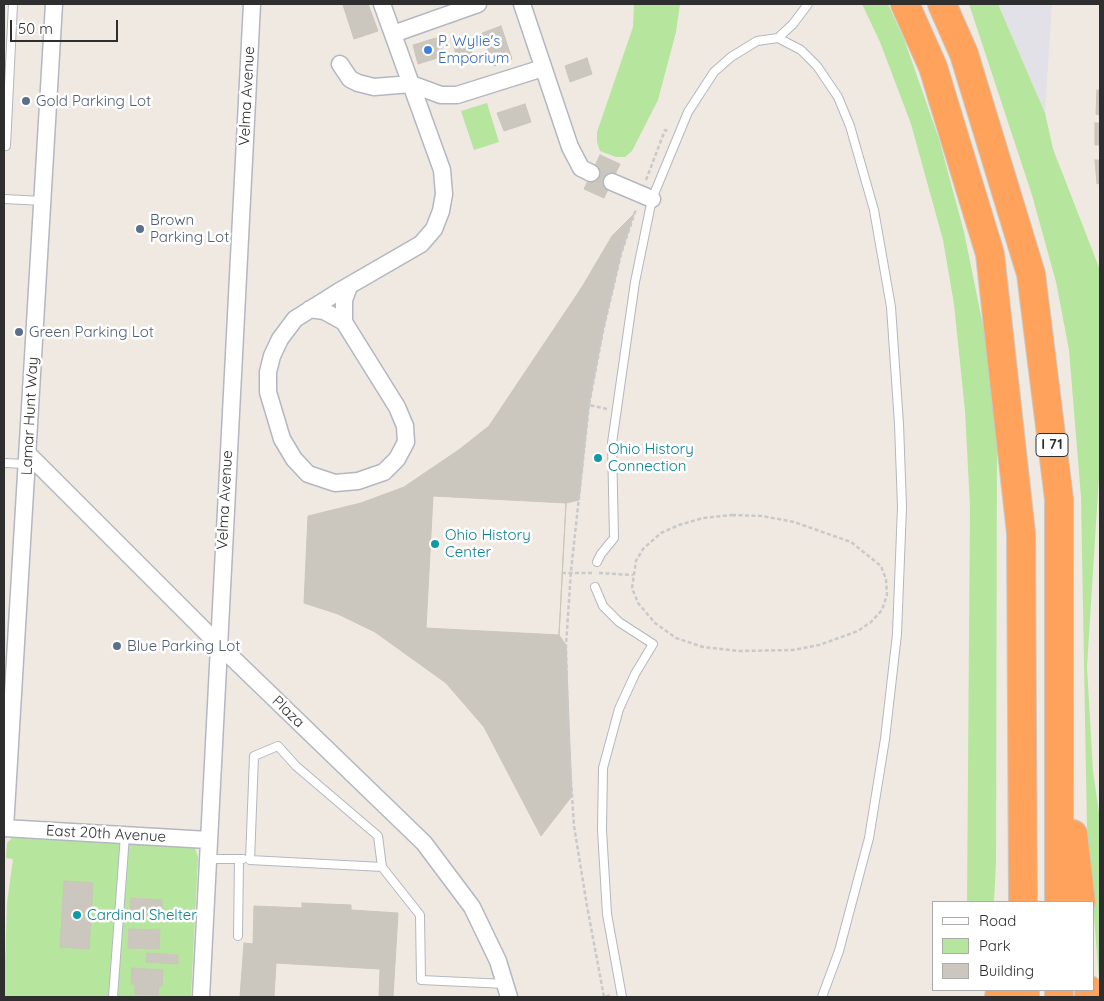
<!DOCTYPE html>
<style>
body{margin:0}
#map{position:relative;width:1104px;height:1001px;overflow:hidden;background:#efe9e1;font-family:Quicksand,sans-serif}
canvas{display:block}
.frame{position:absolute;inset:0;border:5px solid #2e2e2e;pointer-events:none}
.legend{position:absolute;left:932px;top:901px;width:162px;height:90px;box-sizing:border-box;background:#fff;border:1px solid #ababab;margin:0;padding:6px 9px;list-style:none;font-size:15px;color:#2e2e2e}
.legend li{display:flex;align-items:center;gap:10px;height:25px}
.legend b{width:25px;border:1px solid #ababab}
.scale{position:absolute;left:10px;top:20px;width:108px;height:22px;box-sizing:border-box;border:2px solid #2e2e2e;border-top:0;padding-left:6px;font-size:15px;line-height:18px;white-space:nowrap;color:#2e2e2e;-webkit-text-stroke:4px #fff;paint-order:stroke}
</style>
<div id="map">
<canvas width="1104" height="1001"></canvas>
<div class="frame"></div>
<ul class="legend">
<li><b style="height:6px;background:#fff"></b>Road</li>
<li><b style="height:14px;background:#b6e59e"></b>Park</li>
<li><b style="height:14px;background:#cbc7bf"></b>Building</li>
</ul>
<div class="scale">50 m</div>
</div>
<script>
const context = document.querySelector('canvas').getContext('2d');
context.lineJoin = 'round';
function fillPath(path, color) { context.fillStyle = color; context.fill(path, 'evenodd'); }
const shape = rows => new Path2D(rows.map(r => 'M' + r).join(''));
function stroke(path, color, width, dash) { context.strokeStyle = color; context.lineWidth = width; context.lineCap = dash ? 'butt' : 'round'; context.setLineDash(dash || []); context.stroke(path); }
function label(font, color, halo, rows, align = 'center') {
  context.font = font + ' Quicksand,sans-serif'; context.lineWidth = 5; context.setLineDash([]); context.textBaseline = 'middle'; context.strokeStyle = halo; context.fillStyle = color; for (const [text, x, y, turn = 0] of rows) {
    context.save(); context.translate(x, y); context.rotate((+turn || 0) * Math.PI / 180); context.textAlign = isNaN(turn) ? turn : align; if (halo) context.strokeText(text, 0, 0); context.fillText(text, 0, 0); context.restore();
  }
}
fillPath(shape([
 [998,4,1052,4,1045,113]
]), '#e3e1e8');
fillPath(shape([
 [634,4,680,4,676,32,658,100,632,151,625,157,616,157,600,151,597,142,597,132,633,27],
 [862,4,888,4,904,39,939,139,964,232,986,340,997,437,996,862,994,902,967,902,970,506,965,411,954,304,943,240,911,124,880,42],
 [969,4,998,4,1045,113,1053,149,1100,270,1100,460,1087,667,1093,771,1100,820,1100,991,1087,829,1081,497,1069,350,1056,282,1032,195],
 [487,103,499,142,474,150,461,111],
 [13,837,195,848,198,857,191,997,4,997,7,903,13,859,6,858,7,843]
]), '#b6e59e');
const building = shape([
 [348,4,368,4,378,31,354,39,343,5,348,4],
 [501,26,512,59,494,66,482,33,501,26],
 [467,35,472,53,457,58,452,40,467,35],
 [439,37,444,56,418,64,413,45,439,37],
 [587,58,592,74,570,82,565,66,587,58],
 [1097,90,1100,90,1100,115,1096,114,1097,90],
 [525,104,531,122,504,131,497,113,525,104],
 [1095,123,1100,123,1100,145,1095,145,1095,123],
 [600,155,620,164,604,198,584,189,600,155],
 [1095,160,1100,160,1100,183,1097,184,1095,160],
 [634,214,621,254,603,331,589,405,579,500,566,503,559,635,566,645,572,796,541,836,484,727,446,683,375,632,338,614,304,603,308,516,361,503,404,487,460,449,489,426,582,287,612,236,634,214],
 [433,496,566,503,559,635,426,628,433,496],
 [64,881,93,883,89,949,60,947,64,881],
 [131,898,162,900,162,915,130,914,131,898],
 [302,903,351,905,351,910,398,913,393,997,379,997,380,969,276,963,274,997,240,997,244,943,253,944,254,906,302,908,302,903],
 [129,929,160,930,159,949,128,948,129,929],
 [147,953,178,955,178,964,146,962,147,953],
 [132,968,163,970,162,986,159,986,158,995,135,994,135,984,131,984,132,968]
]);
fillPath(building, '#cbc7bf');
stroke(building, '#cbc5ba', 1);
const service = shape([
 [778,38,793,24,808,4],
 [4,145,6,146,13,4],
 [4,199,43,201],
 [4,463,27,464],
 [597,562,601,554,614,538,612,443,635,282,652,199,688,112,714,72,731,57,757,41,778,38,801,50,817,66,838,97,850,126,874,210,891,307,899,424,902,507,897,634,885,739,869,838,839,951,822,997],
 [595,587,603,606,619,622,653,644,635,674,619,709,603,768,602,830,607,914,622,997],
 [207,859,243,859],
 [382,867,378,836,296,766,278,746,254,756,250,860,382,867,420,915,421,980,506,984],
 [238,936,239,859],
 [113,997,125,835]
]);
const minor = shape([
 [522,4,570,147,581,168,591,173],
 [393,34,478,4],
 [340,64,350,79,358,83,374,87,411,84,441,95,457,95,543,68],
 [612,182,652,199],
 [349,286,344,300,344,322,397,407,405,426,406,442,397,459,384,472,358,481,335,483,308,474,294,459,282,439,268,392,268,372,272,356,280,339,295,319,338,292,421,244,434,229,441,211,444,194,442,170,382,4],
 [310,309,324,311,344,322],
 [28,454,217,643,424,843,472,907,498,961,509,997],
 [4,828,208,840],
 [5,828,54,4],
 [201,997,252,4]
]);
const motorway = shape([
 [905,4,933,67,990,254,1021,533,1023,902],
 [942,4,964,54,1031,274,1059,499,1059,902],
 [1073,834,1081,902],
 [1089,990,1089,997],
 [999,997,1000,990],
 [1025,997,1025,990],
 [1059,997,1059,990]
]);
stroke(service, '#b4b7c1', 10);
stroke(minor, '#b4b7c1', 19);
stroke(motorway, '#c9c9c9', 30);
stroke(shape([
 [646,180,665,130,668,131],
 [589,405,571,571,566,645,568,735,574,826,587,906,604,997,612,995],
 [607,409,589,405,603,331,621,254,636,209],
 [732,515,762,516,794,522,851,542,881,566,886,579,887,595,882,610,871,622,858,631,819,645,793,650,738,651,703,647,676,638,655,623,638,603,632,588,636,561,643,549,661,533,679,525,703,518,732,515],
 [562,573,594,573],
 [599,573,633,575]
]), '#c9c9c9', 2.5, [4, 2.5]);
stroke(service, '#fff', 8);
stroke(minor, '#fff', 16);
stroke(motorway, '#ffa35c', 28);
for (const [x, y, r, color] of [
 [428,50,5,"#3f7fe0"],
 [26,101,5,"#5c6f8a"],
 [140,229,5,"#5c6f8a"],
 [19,332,5,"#5c6f8a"],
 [598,458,5,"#0f9aa8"],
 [435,544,5,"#0f9aa8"],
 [117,646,5,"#5c6f8a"],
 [77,915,5,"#0f9aa8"]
]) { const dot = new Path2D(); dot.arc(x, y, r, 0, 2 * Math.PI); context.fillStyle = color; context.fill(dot); stroke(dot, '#fff', 2); }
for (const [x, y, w] of [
 [1052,445,32]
]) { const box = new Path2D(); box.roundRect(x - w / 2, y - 11.5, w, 23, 4); context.fillStyle = '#fff'; context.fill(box); stroke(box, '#2e2e2e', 1); }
label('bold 14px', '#2e2e2e', null, [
 ["I 71",1052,445]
]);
label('15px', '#366cbe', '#fff', [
 ["P. Wylie's",438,41],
 ["Emporium",438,58]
], 'left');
label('15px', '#2e2e2e', '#fff', [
 ["Velma Avenue",247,96,-87],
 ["Lamar Hunt Way",30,416,-87],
 ["Velma Avenue",225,500,-87],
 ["Plaza",288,712,44],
 ["East 20th Avenue",106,834,3]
]);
label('15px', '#4e5e75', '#fff', [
 ["Gold Parking Lot",36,101],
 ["Brown",150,220],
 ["Parking Lot",150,237],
 ["Green Parking Lot",29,332],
 ["Blue Parking Lot",127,646]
], 'left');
label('15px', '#0d838f', '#fff', [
 ["Ohio History",608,449],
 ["Connection",608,466],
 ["Ohio History",445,535],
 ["Center",445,552],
 ["Cardinal Shelter",87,915]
], 'left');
</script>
